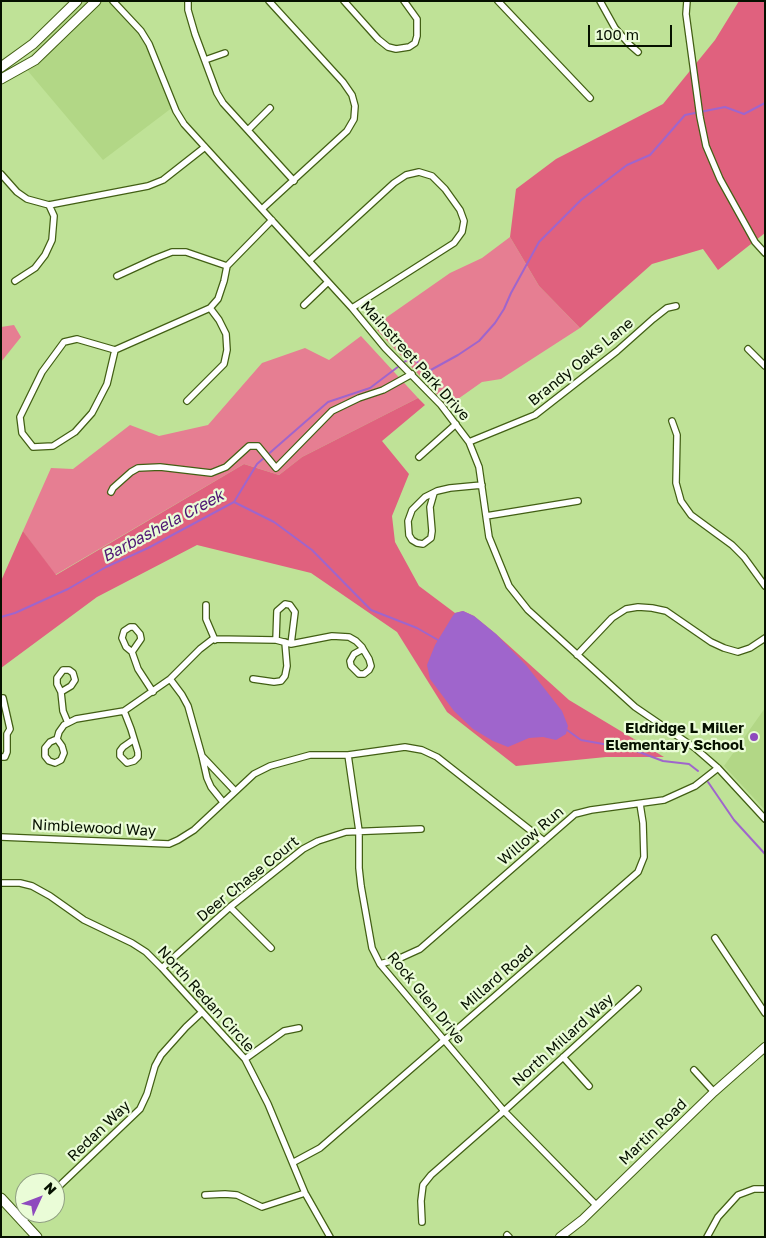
<!DOCTYPE html>
<style>
body{margin:0}
#map{position:relative;width:766px;height:1238px;overflow:hidden;background:#bfe297;font-family:"Golos Text",sans-serif}
canvas{display:block}
.frame{position:absolute;inset:0;border:2px solid #061100;pointer-events:none}
.north{position:absolute;left:15px;top:1173px;width:50px;height:50px;box-sizing:border-box;background:#eafcd7;border:1px solid #8f9e81;border-radius:50%;rotate:47deg;font-size:14px;font-weight:700;line-height:20px;text-align:center;color:#061100}
.north::after{content:'';display:block;margin:auto;width:18px;height:22px;background:#8e4abe;clip-path:polygon(50% 0,100% 100%,50% 72%,0 100%)}
.scale{position:absolute;left:588px;top:25px;width:84px;height:22px;box-sizing:border-box;border:2px solid #061100;border-top:0;padding-left:6px;font-size:15px;line-height:18px;white-space:nowrap;color:#061100;-webkit-text-stroke:4px #eafcd7;paint-order:stroke}
</style>
<div id="map">
<canvas width="766" height="1238"></canvas>
<div class="frame"></div>
<div class="north">N</div>
<div class="scale">100 m</div>
</div>
<script>
const context = document.querySelector('canvas').getContext('2d');
context.lineJoin = 'round';
function fillPath(path, color) { context.fillStyle = color; context.fill(path, 'evenodd'); }
const shape = rows => new Path2D(rows.map(r => 'M' + r).join(''));
function stroke(path, color, width, dash) { context.strokeStyle = color; context.lineWidth = width; context.lineCap = dash ? 'butt' : 'round'; context.setLineDash(dash || []); context.stroke(path); }
function label(font, color, halo, rows, align = 'center') {
  context.font = font + ' "Golos Text",sans-serif'; context.lineWidth = 4.5; context.setLineDash([]); context.textBaseline = 'middle'; context.strokeStyle = halo; context.fillStyle = color; for (const [text, x, y, turn = 0] of rows) {
    context.save(); context.translate(x, y); context.rotate((+turn || 0) * Math.PI / 180); context.textAlign = isNaN(turn) ? turn : align; if (halo) context.strokeText(text, 0, 0); context.fillText(text, 0, 0); context.restore();
  }
}
fillPath(shape([
 [84,1,113,1,149,47,177,104,103,160,22,64],
 [765,708,765,810,724,766]
]), '#b2d786');
fillPath(shape([
 [510,237,539,286,580,328,501,379,482,382,448,406,377,330,387,317,450,273,482,258],
 [14,325,21,337,1,362,1,327],
 [361,336,418,398,302,457,279,475,244,464,55,575,23,531,51,468,73,469,130,425,159,436,208,425,262,363,305,348,329,360]
]), '#e67e92');
fillPath(shape([
 [739,1,765,1,765,233,718,270,703,249,652,264,580,328,539,286,510,237,516,189,556,159,663,104,715,40],
 [418,398,425,405,382,441,409,474,392,516,395,542,419,586,455,613,463,611,474,616,496,634,569,700,664,757,606,757,516,766,447,712,397,632,311,573,197,545,97,597,1,668,1,581,23,531,56,575,244,464,279,475,302,457]
]), '#e0617e');
fillPath(shape([
 [463,611,474,616,496,634,526,665,562,711,568,726,566,734,556,740,543,737,529,738,508,747,493,741,473,729,454,711,430,679,427,665,435,645,452,617,455,613]
]), '#9f65cc');
stroke(shape([
 [234,502,274,522,312,550,371,610,417,628,438,640],
 [1,617,15,613,68,589,106,567,148,548,234,502,257,464,328,402,370,388,411,357,429,371,458,355,479,341,495,323,504,309,511,293,539,242,581,200,627,165,650,155,685,115,725,107,744,114,765,103],
 [567,730,581,740,631,749,663,761,689,764,698,771],
 [708,782,734,820,765,854]
]), '#9f65cc', 2);
const minor = shape([
 [113,1,141,31,149,44,176,111,184,124,352,308,385,348,441,405,469,442,479,467,489,537,509,586,528,610,635,707,695,748,718,768,765,819],
 [188,1,188,10,195,34,217,93,223,103,294,181],
 [344,1,378,39,388,47,396,49,409,47,415,43,417,36,417,19,404,1],
 [498,1,590,98],
 [600,1,615,28,630,45,638,52],
 [687,1,686,14,700,117,706,146,720,179,755,242,765,253],
 [205,60,225,53],
 [248,130,270,108],
 [1,174,17,192,27,199,49,205,148,186,163,180,205,147],
 [262,209,347,131,354,119,355,106,352,95,343,82,269,1],
 [309,261,394,183,406,175,419,172,432,176,445,189,460,210,464,221,462,232,454,243,352,308],
 [117,276,154,259,172,252,186,252,227,266],
 [15,281,35,268,45,255,52,240,54,216,49,205],
 [304,305,328,282],
 [77,339,115,350,107,384,92,413,75,432,53,446,33,447,22,433,20,417,42,372,64,342,77,339],
 [748,349,765,366],
 [115,350,210,308,218,299,224,281,227,266,272,220],
 [187,401,224,364,227,350,226,334,219,320,210,308],
 [672,421,677,435,676,483,681,501,691,515,732,545,744,557,765,586],
 [469,442,535,415,617,351,653,319,667,308,676,306],
 [419,457,456,424],
 [111,492,113,488,131,472,138,468,160,467,211,473,226,467,249,446,258,446,276,468,332,411,359,398,383,390,412,374],
 [434,493,430,507,432,531,431,538,423,544,417,543,412,540,409,535,408,521,412,510,425,497,437,491,450,488,482,485],
 [486,516,578,501],
 [206,605,206,619,215,640],
 [276,640,277,611,285,604,290,605,295,612,291,644],
 [132,652,126,647,122,638,124,631,130,627,134,627,140,634,141,639,132,652,138,669,153,692],
 [577,655,612,618,626,609,638,607,652,608,666,611,711,642,724,648,738,652,750,648,765,638],
 [170,679,182,695,188,706,202,756,207,778,211,787,223,802],
 [253,679,274,682,281,681,285,676,287,666,285,642],
 [61,692,57,684,57,678,63,670,69,670,73,673,75,680,71,686,61,692,63,711,68,723],
 [124,711,131,729,138,752,138,757,134,761,127,763,120,756,120,751,123,747,133,740],
 [57,739,62,746,64,753,61,760,55,763,49,761,45,756,45,748,50,742,57,739,59,732,64,725,76,719,124,711,170,679,200,649,213,639,276,640,291,644,332,636,349,637,356,641,362,647,363,649,369,659,371,666,369,670,364,674,359,674,351,666,350,661,354,654,363,649],
 [348,755,359,831,359,868,361,886,372,948,380,964,504,1111,596,1205],
 [202,756,235,791],
 [1,757,5,757,7,752,7,734,10,729,3,698],
 [1,837,169,844,178,840,194,830,254,774,270,766,310,755,348,755,405,747,422,750,437,757,544,841],
 [1,883,20,883,32,886,50,896,84,920,132,943,146,952,162,968,245,1059,268,1104,305,1193,330,1237],
 [230,907,271,948],
 [715,938,765,1013],
 [380,964,398,959,420,949,575,814,591,810,664,800,695,786,718,768],
 [162,968,230,907,303,849,318,841,346,832,421,829],
 [563,1057,589,1086],
 [245,1059,284,1031,299,1028],
 [694,1070,714,1092],
 [294,1162,320,1148,638,872,644,857,643,823,640,804],
 [55,1190,140,1109,147,1094,155,1066,161,1055,186,1027,201,1013],
 [205,1195,225,1194,237,1195,262,1207,305,1193],
 [22,1221,31,1213],
 [422,1222,421,1201,423,1185,431,1175,504,1111,638,989],
 [507,1235,509,1237],
 [707,1237,718,1217,738,1195,754,1189,765,1189]
]);
const tertiary = shape([
 [560,1237,582,1220,714,1092,765,1047]
]);
const secondary = shape([
 [1,1198,37,1237]
]);
const primary = shape([
 [1,67,33,44,77,1],
 [1,79,35,60,96,1]
]);
stroke(minor, '#425f14', 8);
stroke(tertiary, '#425f14', 10);
stroke(secondary, '#425f14', 11);
stroke(primary, '#425f14', 11);
stroke(minor, '#fff', 5.5);
stroke(tertiary, '#fff', 8);
stroke(secondary, '#fff', 9);
stroke(primary, '#fff', 9);
for (const [x, y, r, color] of [
 [754,737,5,"#8e4abe"]
]) { const dot = new Path2D(); dot.arc(x, y, r, 0, 2 * Math.PI); context.fillStyle = color; context.fill(dot); stroke(dot, '#eafcd7', 2); }
label('15px', '#061100', '#eafcd7', [
 ["Mainstreet Park Drive",415,361,48],
 ["Brandy Oaks Lane",581,362,-39],
 ["Nimblewood Way",94,828,3],
 ["Willow Run",531,836,-41],
 ["Deer Chase Court",248,879,-39],
 ["Millard Road",497,978,-41],
 ["Rock Glen Drive",426,998,51],
 ["North Redan Circle",206,999,48],
 ["North Millard Way",563,1040,-42],
 ["Redan Way",99,1131,-44],
 ["Martin Road",653,1132,-44]
]);
label('bold 15px', '#061100', '#eafcd7', [
 ["Eldridge L Miller",744,728],
 ["Elementary School",744,745]
], 'right');
label('italic 16px', '#4f1473', '#eafcd7', [
 ["Barbashela Creek",163,526,-28]
]);
</script>
